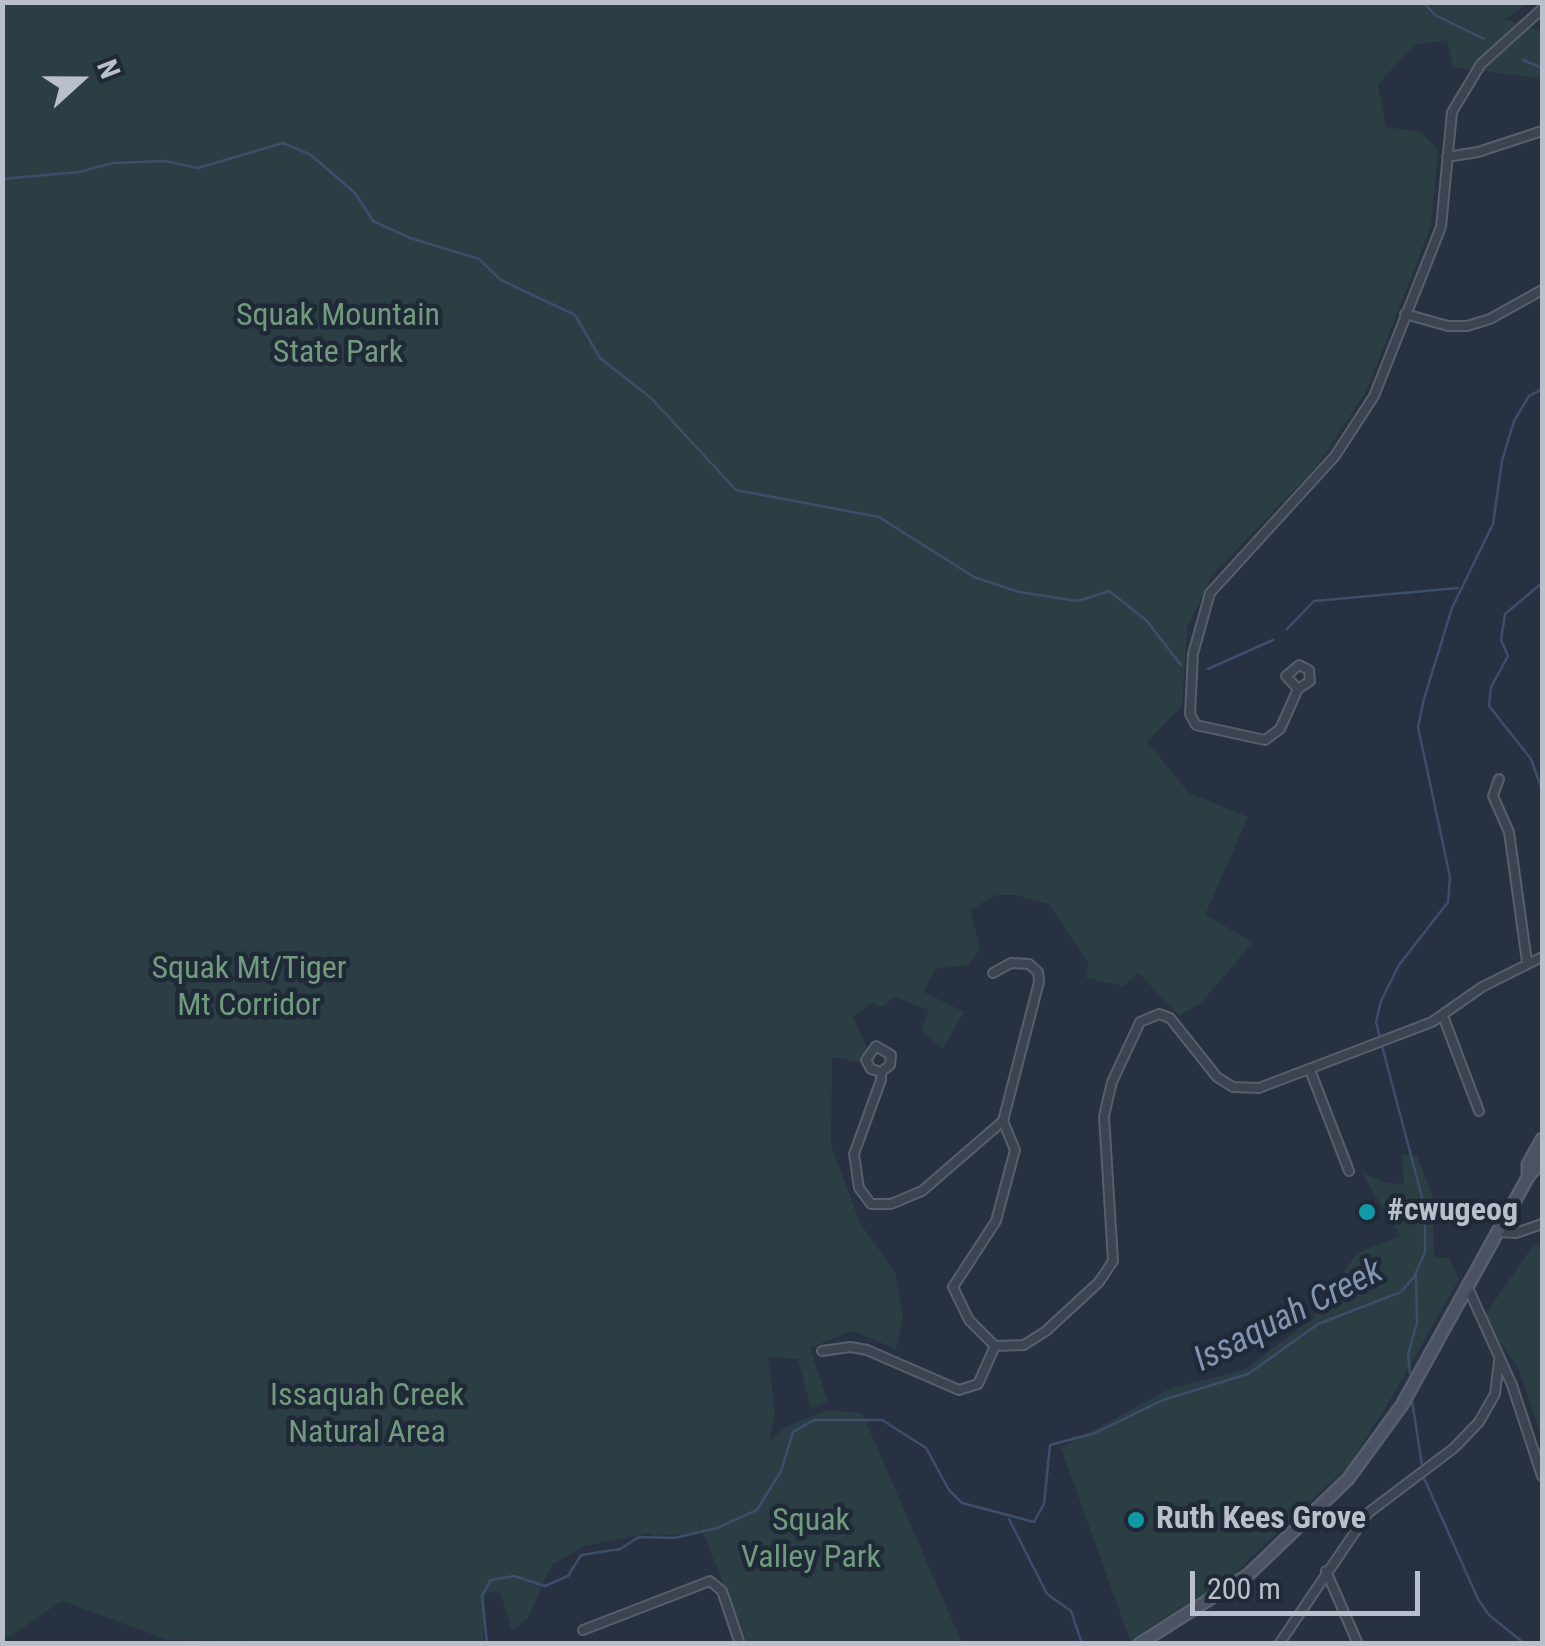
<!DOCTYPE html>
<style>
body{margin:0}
#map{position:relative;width:1545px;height:1646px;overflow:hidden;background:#283142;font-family:"Roboto Condensed",sans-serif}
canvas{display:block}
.frame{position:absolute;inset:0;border:5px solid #b9bfcb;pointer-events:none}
.north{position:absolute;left:30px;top:30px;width:100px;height:100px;-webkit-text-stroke:8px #202937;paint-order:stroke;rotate:69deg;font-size:28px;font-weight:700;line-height:40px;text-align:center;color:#b9bfcb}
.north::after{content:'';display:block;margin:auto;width:35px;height:45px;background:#b9bfcb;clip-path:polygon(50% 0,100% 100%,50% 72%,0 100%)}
.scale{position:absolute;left:1190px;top:1571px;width:230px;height:45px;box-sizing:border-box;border:5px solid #b9bfcb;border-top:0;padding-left:12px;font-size:30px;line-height:35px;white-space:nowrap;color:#b9bfcb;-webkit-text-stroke:8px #202937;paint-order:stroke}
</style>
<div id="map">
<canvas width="1545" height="1646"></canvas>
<div class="frame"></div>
<div class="north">N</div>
<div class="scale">200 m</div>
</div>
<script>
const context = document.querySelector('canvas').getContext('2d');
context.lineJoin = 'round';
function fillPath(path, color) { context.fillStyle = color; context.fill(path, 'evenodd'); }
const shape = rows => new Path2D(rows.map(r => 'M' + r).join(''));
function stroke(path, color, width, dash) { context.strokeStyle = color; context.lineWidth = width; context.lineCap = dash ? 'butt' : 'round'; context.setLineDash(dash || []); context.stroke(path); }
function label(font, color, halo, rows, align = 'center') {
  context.font = font + ' "Roboto Condensed",sans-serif'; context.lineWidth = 9; context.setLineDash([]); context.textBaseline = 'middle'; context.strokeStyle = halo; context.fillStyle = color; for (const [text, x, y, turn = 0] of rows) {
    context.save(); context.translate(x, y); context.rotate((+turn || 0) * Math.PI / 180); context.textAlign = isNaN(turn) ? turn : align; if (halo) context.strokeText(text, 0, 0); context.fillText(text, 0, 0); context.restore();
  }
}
fillPath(shape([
 [2,3,1528,3,1505,19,1542,32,1542,79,1453,67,1447,40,1415,45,1378,84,1386,127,1421,132,1438,150,1431,226,1367,390,1317,466,1212,575,1187,628,1182,706,1147,742,1189,793,1248,817,1205,915,1253,942,1201,1003,1179,1016,1139,973,1123,986,1086,978,1089,964,1049,904,1016,895,996,895,970,910,980,948,969,965,935,969,924,992,964,1012,943,1049,921,1030,929,1010,894,997,883,1007,872,1003,853,1017,867,1048,862,1063,832,1057,831,1145,860,1223,895,1272,903,1318,896,1349,852,1331,810,1348,828,1402,811,1408,798,1359,768,1357,775,1410,769,1442,784,1428,827,1410,862,1413,962,1643,747,1643,699,1523,700,1533,652,1536,650,1533,585,1546,552,1565,528,1618,512,1631,500,1592,485,1593,483,1643,168,1640,62,1601,3,1641],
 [1402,1154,1417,1156,1433,1197,1434,1258,1449,1258,1459,1279,1392,1397,1348,1466,1234,1574,1130,1640,1061,1448,1171,1388,1244,1370,1312,1319,1357,1253,1400,1236,1361,1172,1387,1183,1404,1184],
 [1534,1244,1542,1247,1542,1439,1518,1368,1483,1318]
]), '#2a3e43');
stroke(shape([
 [1423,2,1435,15,1484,39],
 [1523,60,1542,68],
 [2,179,79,172,113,163,165,161,198,168,283,143,311,155,355,193,373,221,410,238,479,259,501,280,575,315,600,358,651,398,736,490,879,517,974,577,1019,592,1078,601,1109,591,1146,620,1181,665],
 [1542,583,1505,614,1501,640,1508,656,1491,687,1489,706,1531,759,1542,790],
 [1287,629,1314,601,1458,588],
 [1208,669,1273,640],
 [1380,1038,1376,1022,1381,1001,1399,965,1448,902,1450,877,1418,727,1424,699,1452,608,1493,524,1502,461,1514,421,1529,396,1542,389],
 [1410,1373,1408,1355,1417,1323,1416,1276],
 [1412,1401,1422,1465],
 [1424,1478,1478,1599,1489,1615,1525,1644],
 [1009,1519,1047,1594,1071,1611,1082,1644],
 [487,1644,482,1595,491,1580,514,1576,545,1586,568,1576,581,1555,620,1549,639,1537,674,1538,717,1528,757,1510,781,1471,793,1432,814,1420,882,1420,926,1448,949,1490,962,1503,1034,1522,1044,1504,1050,1445,1095,1433,1163,1400,1248,1374,1318,1324,1401,1292,1414,1277,1425,1252,1425,1229,1423,1201,1382,1046]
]), '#3e4e6a', 2.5);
const minor = shape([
 [1447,157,1478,152,1542,131],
 [1405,314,1448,326,1467,326,1490,319,1542,290],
 [1298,689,1286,676,1299,665,1309,670,1310,681,1298,689,1280,729,1265,740,1196,725,1190,714,1193,654,1210,593,1335,456,1374,396,1441,227,1452,112,1481,64,1542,9],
 [1499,779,1493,796,1509,832,1527,962],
 [993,973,1011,963,1029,964,1038,972,1039,982,1003,1121,1015,1150,996,1221,953,1287,969,1320,995,1346],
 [1443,1016,1479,1111],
 [1310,1070,1349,1171],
 [881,1072,890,1065,891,1055,876,1046,866,1060,871,1069,881,1072,881,1080,854,1154,859,1188,871,1204,891,1204,922,1191,1003,1121],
 [1498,1232,1516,1233,1542,1224],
 [1468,1288,1512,1385,1542,1476],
 [995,1346,1024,1345,1046,1331,1099,1282,1113,1261,1104,1116,1112,1082,1140,1022,1159,1014,1170,1018,1217,1077,1233,1087,1259,1088,1432,1022,1482,987,1542,957],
 [822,1351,850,1347,867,1350,959,1390,978,1384,995,1346],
 [1326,1571,1358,1644],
 [583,1630,710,1581,722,1591,740,1644],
 [1279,1644,1368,1513,1454,1448,1479,1422,1495,1394,1499,1361]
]);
const secondary = shape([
 [1528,1177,1528,1164,1542,1139],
 [1139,1644,1249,1574,1348,1479,1402,1405,1528,1177,1542,1160]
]);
stroke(minor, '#575f6c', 12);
stroke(secondary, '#575f6c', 15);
stroke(minor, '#3c4451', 8);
stroke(secondary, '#4a5264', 10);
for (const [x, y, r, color] of [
 [1367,1212,10,"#0f9aa8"],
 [1136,1520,10,"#0f9aa8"]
]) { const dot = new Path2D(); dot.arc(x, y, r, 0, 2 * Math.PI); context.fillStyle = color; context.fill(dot); stroke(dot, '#202937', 4); }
label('32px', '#719b7d', '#202937', [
 ["Squak Mountain",338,317],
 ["State Park",338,354],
 ["Squak Mt/Tiger",249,970],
 ["Mt Corridor",249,1007],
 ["Issaquah Creek",367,1397],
 ["Natural Area",367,1434],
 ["Squak",811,1522],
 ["Valley Park",811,1559]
]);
label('bold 32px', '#b9bfcb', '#202937', [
 ["#cwugeog",1387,1212],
 ["Ruth Kees Grove",1156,1520]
], 'left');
label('italic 35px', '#8194b2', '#202937', [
 ["Issaquah Creek",1289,1317,-27]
]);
</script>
